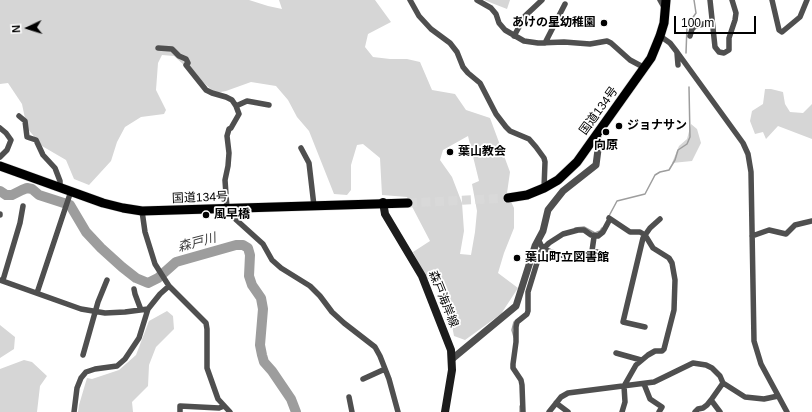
<!DOCTYPE html>
<meta charset="utf-8">
<style>
body{margin:0}
#map{position:relative;width:812px;height:412px;overflow:hidden;background:#fff;font-family:Arial,sans-serif}
canvas{display:block}
.north{position:absolute;left:8px;top:8px;width:40px;height:40px;-webkit-text-stroke:3px #fff;paint-order:stroke;rotate:266deg;font-size:11px;font-weight:700;line-height:16px;text-align:center;color:#000}
.north::after{content:'';display:block;margin:auto;width:14px;height:18px;background:#000;clip-path:polygon(50% 0,100% 100%,50% 72%,0 100%)}
.scale{position:absolute;left:674px;top:16px;width:82px;height:18px;box-sizing:border-box;border:2px solid #000;border-top:0;padding-left:5px;font-size:12px;line-height:14px;white-space:nowrap;color:#000;-webkit-text-stroke:3px #fff;paint-order:stroke}
</style>
<div id="map">
<canvas width="812" height="412"></canvas>
<div class="north">N</div>
<div class="scale">100 m</div>
</div>
<script>
const context = document.querySelector('canvas').getContext('2d');
context.lineJoin = 'round';
function fillPath(path, color) { context.fillStyle = color; context.fill(path, 'evenodd'); }
const shape = rows => new Path2D(rows.map(r => 'M' + r).join(''));
function stroke(path, color, width, dash) { context.strokeStyle = color; context.lineWidth = width; context.lineCap = dash ? 'butt' : 'round'; context.setLineDash(dash || []); context.stroke(path); }
function label(font, color, halo, rows, align = 'center') {
  context.font = font + ' Arial,"Noto Sans JP",sans-serif'; context.lineWidth = 3.5; context.setLineDash([]); context.textBaseline = 'middle'; context.strokeStyle = halo; context.fillStyle = color; for (const [text, x, y, turn = 0] of rows) {
    context.save(); context.translate(x, y); context.rotate((+turn || 0) * Math.PI / 180); context.textAlign = isNaN(turn) ? turn : align; if (halo) context.strokeText(text, 0, 0); context.fillText(text, 0, 0); context.restore();
  }
}
fillPath(shape([
 [0,0,249,0,268,6,282,9,279,0,375,0,391,22,368,34,365,47,373,57,390,59,407,59,420,62,432,90,455,94,466,110,490,118,510,172,507,193,514,208,514,228,504,253,498,273,518,288,501,314,465,340,454,336,444,285,426,278,413,252,430,241,407,197,382,195,380,158,363,144,357,145,351,165,351,190,347,195,334,194,309,131,297,117,288,100,276,86,251,82,226,91,215,93,174,56,162,55,158,63,156,90,166,110,164,114,141,117,125,127,117,142,111,161,89,185,74,179,66,160,42,146,27,128,22,104,8,83,0,84],
 [468,136,479,181,472,184,477,211,475,232,471,255,460,254,464,231,462,203,452,177,440,160,443,150],
 [484,0,510,0,507,9],
 [765,89,771,89,783,92,785,104,790,112,803,113,812,104,812,139,778,126,766,139,763,132,755,134,750,121,752,111,763,104],
 [691,124,697,129,701,143,692,161,672,163,679,146,687,139],
 [167,311,173,316,174,329,156,347,149,365,148,386,132,402,133,412,78,412,79,405,87,378,92,379,119,370,136,355,149,321],
 [0,325,15,337,14,349,0,358],
 [24,360,32,362,47,376,40,386,37,412,0,412,0,369]
]), '#d6d6d6');
stroke(shape([
 [686,53,687,26,696,13,694,0],
 [609,216,617,201,645,194,655,175,660,172,669,170,675,160,678,150,687,144,690,137,689,87],
 [575,228,584,227,595,233,600,231,602,228],
 [514,337,512,330,514,322],
 [520,406,520,412]
]), '#9d9d9d', 1.5);
stroke(shape([
 [0,191,6,195,12,195,22,190,27,188,32,189,39,195,70,205,86,232,101,248,122,267,136,278,148,283,158,278,176,262,236,245,243,245,248,248,250,255,249,276,252,285,261,298,263,309,260,345,262,355,264,362,272,371,291,399,296,412]
]), '#9d9d9d', 10);
stroke(shape([
 [408,203,508,198]
]), '#d9d9d9', 9, [9, 4.5]);
const trunk = shape([
 [0,166,103,203,123,208,142,211,408,203],
 [508,198,527,195,544,188,558,180,577,162,651,58,660,36,664,23,666,0]
]);
stroke(trunk, '#dbdbdb', 10);
stroke(shape([
 [410,0,419,16,431,29,450,43,457,52,463,67,468,73,480,83,496,114,506,127,510,131,529,139,536,147,544,158,545,162,544,188],
 [477,0,491,8,496,14,499,23,505,30,524,41,538,43,564,42,590,44,607,41,611,43,630,60,645,68],
 [660,0,665,9],
 [710,0,715,47,719,52,724,53,729,50,729,38,735,20,736,13,732,0],
 [772,0,779,30,782,32,800,17,807,0],
 [514,36,525,16,542,0],
 [660,36,670,43,677,52,743,143,748,154,751,172,754,341,761,364,787,412],
 [690,36,692,29,695,26,712,22],
 [545,43,565,4],
 [158,48,172,49,179,56,186,59,188,63,186,65,206,90,212,93,226,97,232,100,236,106,239,114,231,128,229,129,227,136,229,153,228,166,225,180,227,209,232,216,263,244,272,260,281,268,310,286,320,296,332,312,344,323,375,347,380,356,389,379,398,412],
 [677,53,678,65],
 [236,106,247,101,269,105],
 [19,116,25,121,27,137,36,140,43,155,55,168,60,181,60,187],
 [0,128,6,133,11,140,7,150,0,157],
 [301,148,309,163,314,206],
 [0,215,0,214],
 [609,218,630,232,640,232,645,235,653,248,669,258,672,263,675,280,674,310,664,349,662,351,655,351,648,355,636,365,624,386,625,402,622,412],
 [752,236,769,230,786,234,795,225,812,221],
 [594,237,592,251,606,254],
 [567,257,543,249,549,243,563,234,578,230,584,230,591,235,598,236,603,232,610,219],
 [0,280,81,309,105,313,125,312,148,309,160,294,169,286,155,264,145,232,142,211],
 [3,280,20,223,23,206],
 [169,286,206,323,207,329,207,368,218,399,230,412],
 [134,289,135,294,141,310],
 [37,293,71,191],
 [645,327,623,322,643,238,650,228,660,219],
 [616,353,641,360],
 [83,355,98,302,107,280],
 [363,379,385,369],
 [644,384,650,399,662,407,659,412],
 [349,397,352,412],
 [556,403,568,412],
 [74,412,77,388,81,378,86,372,95,369,117,366,125,359,139,338,148,309],
 [180,412,180,406,219,408,224,406],
 [523,412,522,385,521,380,513,368,513,364,516,342,516,327,517,322,527,314,528,311,528,292,540,253,543,249,539,241],
 [549,412,561,397,568,393,654,382,693,363,706,365,712,368,720,376,723,383,745,397,764,399,778,396],
 [695,412,698,409,703,408,707,405,711,400],
 [720,412,711,400,723,383]
]), '#4f4f4f', 5.5);
stroke(shape([
 [452,359,516,306,535,246,543,231,548,210,563,191,596,165,599,142,597,134]
]), '#4f4f4f', 7);
stroke(shape([
 [383,202,385,214,422,276,451,350,452,370,445,412]
]), '#1c1c1c', 8);
stroke(trunk, '#000', 9);
for (const [x, y, r, color] of [
 [604,23,4,"#000"],
 [619,126,4,"#000"],
 [606,132,4,"#000"],
 [450,152,4,"#000"],
 [206,215,4,"#000"],
 [517,258,4,"#000"]
]) { const dot = new Path2D(); dot.arc(x, y, r, 0, 2 * Math.PI); context.fillStyle = color; context.fill(dot); stroke(dot, '#fff', 1.5); }
label('bold 12px', '#000', '#fff', [
 ["あけの星幼稚園",596,23,"right"],
 ["ジョナサン",627,126],
 ["向原",606,146,"center"],
 ["葉山教会",458,152],
 ["風早橋",214,215],
 ["葉山町立図書館",525,258]
], 'left');
label('12px', '#000', '#fff', [
 ["国道134号",599,111,-54],
 ["国道134号",200,198,-2],
 ["森戸海岸線",443,299,68]
]);
label('italic 13px', '#3e3e3e', '#fff', [
 ["森戸川",197,243,-15]
]);
</script>
